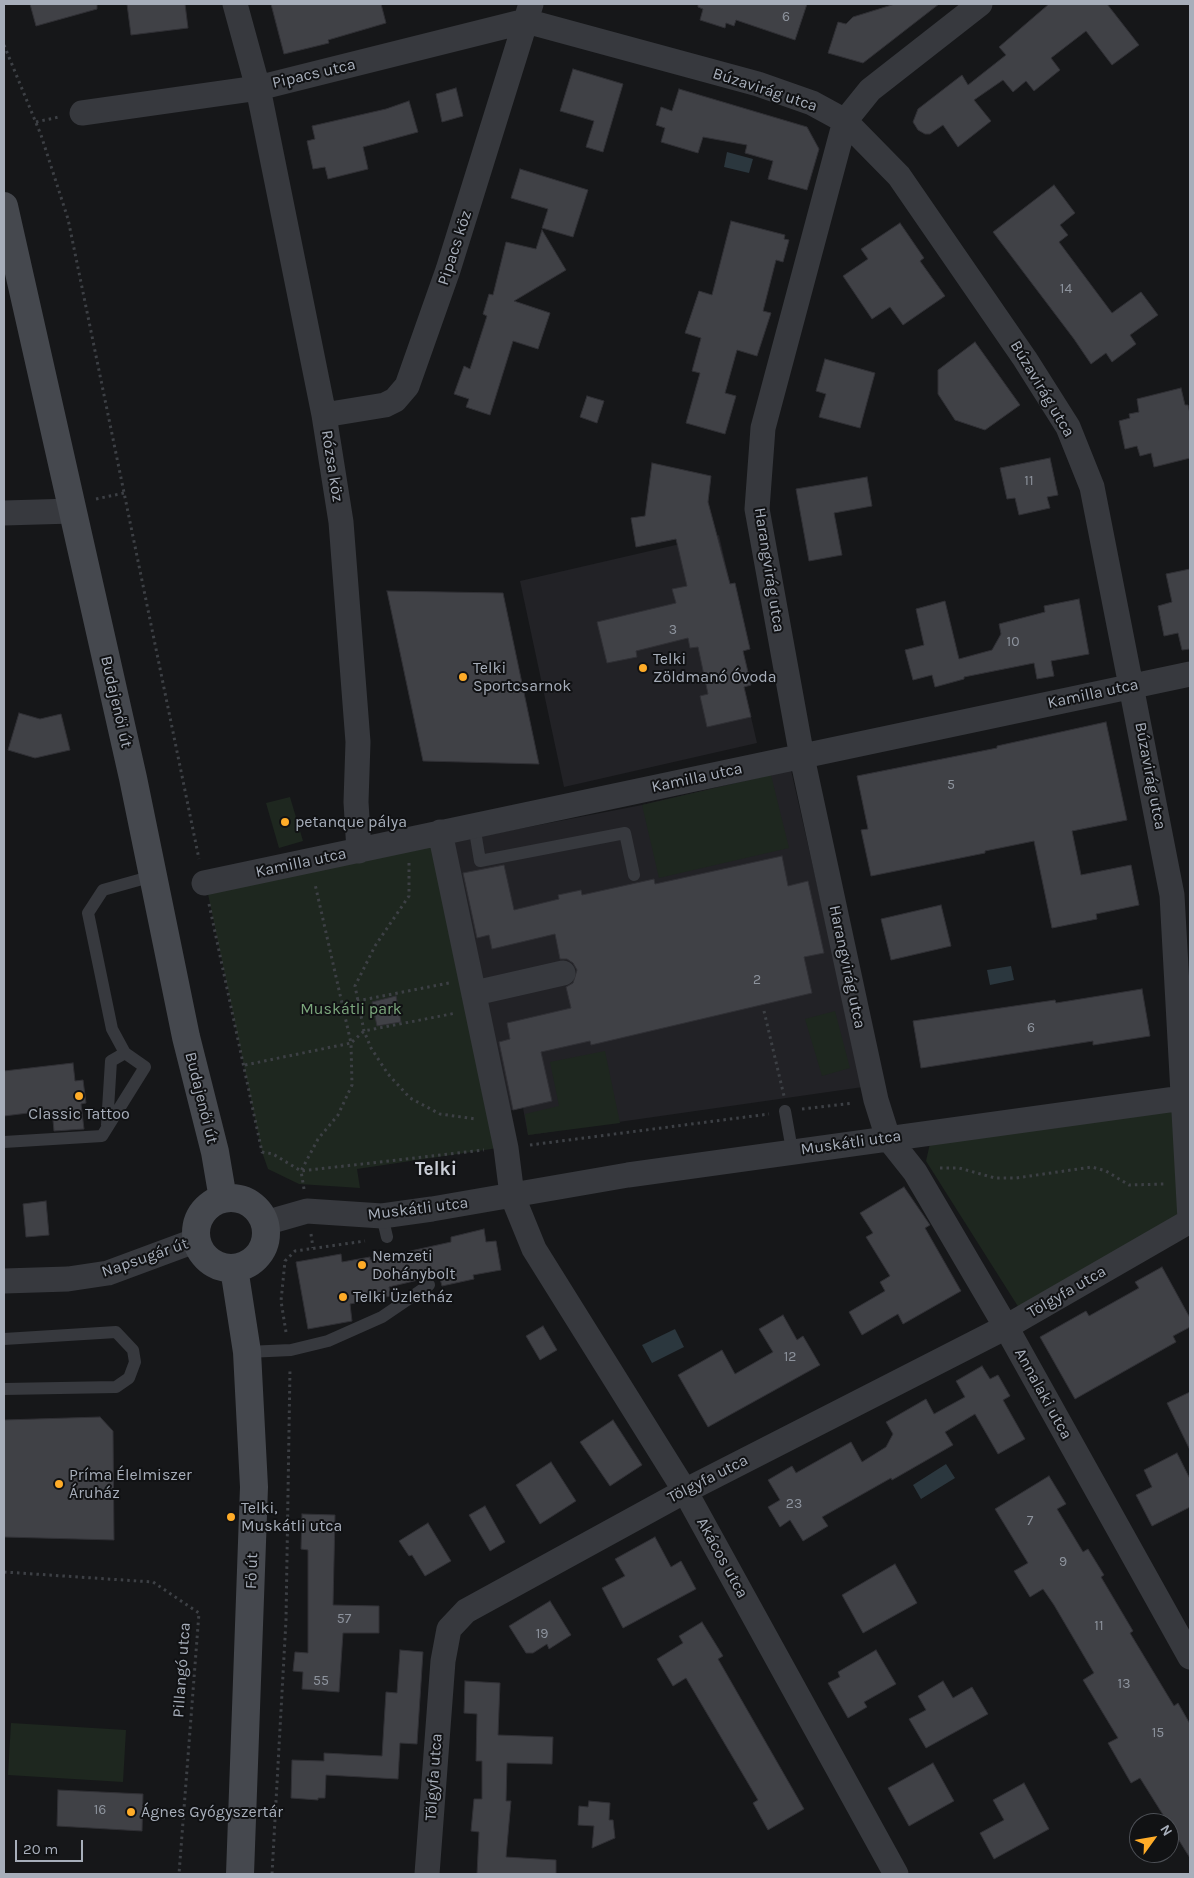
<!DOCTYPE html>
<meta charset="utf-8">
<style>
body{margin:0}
#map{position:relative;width:1194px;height:1878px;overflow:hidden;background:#161719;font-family:Karla,sans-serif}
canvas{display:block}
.frame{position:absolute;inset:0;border:5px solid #a7aeba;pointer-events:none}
.north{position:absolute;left:1129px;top:1813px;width:50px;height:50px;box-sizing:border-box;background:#111214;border:1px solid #4d5056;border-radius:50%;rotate:58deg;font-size:14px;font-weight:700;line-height:20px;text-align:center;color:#a7aeba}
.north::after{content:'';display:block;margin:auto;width:18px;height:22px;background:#ffac28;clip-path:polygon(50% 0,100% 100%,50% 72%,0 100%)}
.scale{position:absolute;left:15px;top:1840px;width:68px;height:22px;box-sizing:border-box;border:2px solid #a7aeba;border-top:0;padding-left:6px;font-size:15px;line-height:18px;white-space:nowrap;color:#a7aeba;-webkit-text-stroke:4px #111214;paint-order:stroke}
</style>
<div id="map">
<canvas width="1194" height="1878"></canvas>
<div class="frame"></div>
<div class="north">N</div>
<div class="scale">20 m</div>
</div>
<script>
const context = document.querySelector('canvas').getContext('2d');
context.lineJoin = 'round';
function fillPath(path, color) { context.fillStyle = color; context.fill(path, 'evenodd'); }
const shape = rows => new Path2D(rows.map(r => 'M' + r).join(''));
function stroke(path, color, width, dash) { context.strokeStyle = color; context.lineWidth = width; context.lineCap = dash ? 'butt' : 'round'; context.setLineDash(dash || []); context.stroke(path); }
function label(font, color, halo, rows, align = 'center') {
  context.font = font + ' Karla,sans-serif'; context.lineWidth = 4; context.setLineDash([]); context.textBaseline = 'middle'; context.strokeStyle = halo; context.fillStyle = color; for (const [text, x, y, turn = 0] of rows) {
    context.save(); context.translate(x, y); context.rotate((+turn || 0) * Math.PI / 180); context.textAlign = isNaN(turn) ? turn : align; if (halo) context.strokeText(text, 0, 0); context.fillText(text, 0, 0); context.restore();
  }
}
fillPath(shape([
 [719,535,730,583,735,583,750,649,743,651,751,685,744,687,757,743,564,787,520,581],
 [791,770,863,1087,528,1135,523,1108,509,1111,451,842,642,805]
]), '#222226');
fillPath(shape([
 [771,775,789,848,659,878,642,805],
 [290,797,303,841,279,848,266,803],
 [435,845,498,1148,357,1169,360,1188,299,1184,268,1169,262,1152,208,894],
 [835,1011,850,1068,822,1076,805,1019],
 [605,1051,620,1123,528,1135,525,1114,559,1106,550,1062],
 [1174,1109,1178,1216,1019,1308,926,1161,931,1139],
 [11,1723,126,1730,123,1782,8,1775]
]), '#1e271f');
fillPath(shape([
 [727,152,753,159,749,173,724,167],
 [1011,966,1014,980,990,985,987,970],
 [675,1329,684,1347,652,1363,642,1345],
 [946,1464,955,1478,921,1499,913,1485]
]), '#2b373e');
const building = shape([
 [30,4,97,4,97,9,36,26,30,4],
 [127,4,185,4,188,28,131,35,127,4],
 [271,4,381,4,386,23,328,40,329,43,284,54,271,4],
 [698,4,807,4,795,40,736,20,734,26,726,23,725,28,700,20,703,9,698,7,698,4],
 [895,4,939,4,863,63,828,53,838,22,846,24,853,17,895,4],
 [1049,4,1107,4,1139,45,1112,65,1086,31,1051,58,1060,70,1034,91,1026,81,1013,92,1003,80,974,100,991,121,958,147,943,125,930,134,925,134,918,130,913,122,918,109,962,75,968,85,1006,55,999,47,1049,4],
 [573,69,623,84,603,152,586,147,594,121,560,111,573,69],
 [456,88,463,116,442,122,436,94,456,88],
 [679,89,807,127,819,149,807,190,768,179,773,161,745,153,747,145,703,137,698,153,661,142,665,128,656,125,661,107,672,111,679,89],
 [409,101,418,132,363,147,368,169,328,179,325,167,313,169,307,141,315,139,312,126,386,109,409,101],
 [520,169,588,190,573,237,542,228,548,209,511,198,520,169],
 [1054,185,1075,213,1060,225,1068,235,1059,242,1112,313,1141,292,1158,315,1130,335,1136,344,1112,362,1106,353,1091,364,1074,339,993,232,1054,185],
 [731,221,785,235,784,239,789,240,783,262,776,260,763,311,771,313,757,356,737,350,725,393,736,396,725,434,686,423,700,373,692,371,701,338,685,333,699,291,712,295,731,221],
 [900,223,924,258,920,261,945,296,903,325,890,307,872,319,843,276,868,259,861,249,900,223],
 [542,230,566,270,514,301,550,313,538,349,513,341,490,415,466,407,469,399,454,394,464,366,470,369,487,316,483,314,489,294,493,295,506,242,536,249,542,230],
 [975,342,1020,405,985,430,955,420,938,394,938,370,975,342],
 [825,359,875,373,860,428,819,417,826,394,816,391,825,359],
 [1181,388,1185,405,1188,405,1190,414,1190,458,1154,467,1151,453,1140,456,1137,446,1125,449,1119,421,1130,418,1129,414,1139,412,1137,399,1181,388],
 [587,396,604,401,597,423,580,417,587,396],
 [1050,458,1058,495,1047,497,1050,508,1019,515,1015,498,1007,499,1000,468,1050,458],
 [652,463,711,476,708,502,730,584,735,583,750,649,743,651,751,685,744,687,751,717,707,727,700,696,708,694,698,647,690,648,688,638,636,651,637,657,607,663,597,622,676,603,672,589,687,586,676,539,636,547,631,518,645,516,652,463],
 [867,477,872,506,834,513,842,555,809,561,796,489,867,477],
 [1190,569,1190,649,1182,650,1178,633,1164,636,1158,606,1172,602,1166,574,1190,569],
 [387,591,503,593,539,764,423,761,387,591],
 [1079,599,1089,654,1051,661,1054,676,1037,679,1034,663,964,677,964,679,935,687,932,675,913,680,905,650,924,645,916,609,945,601,959,659,992,650,1001,634,999,624,1045,612,1044,606,1079,599],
 [19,713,40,719,61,714,70,750,35,758,8,750,19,713],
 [1106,722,1127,820,1072,831,1081,875,1131,865,1139,905,1096,914,1097,919,1052,928,1034,841,985,851,985,853,871,876,861,830,868,829,857,776,997,748,997,746,1106,722],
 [782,856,788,886,808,881,824,953,804,957,812,993,591,1045,590,1041,541,1052,552,1101,513,1110,499,1042,510,1039,507,1023,571,1008,566,987,573,983,577,970,573,963,567,959,560,959,555,934,492,949,489,935,477,938,463,873,504,865,514,910,559,899,558,895,581,890,582,895,654,879,655,884,782,856],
 [941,905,951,946,891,960,881,919,941,905],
 [1142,989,1150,1036,1093,1045,1093,1041,921,1068,913,1021,1055,1000,1056,1003,1142,989],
 [396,996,401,1022,377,1026,372,1002,396,996],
 [73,1063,75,1081,83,1080,86,1103,81,1104,84,1129,54,1131,52,1110,4,1116,4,1071,73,1063],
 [904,1187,930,1225,925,1228,961,1291,903,1324,898,1314,862,1335,849,1312,885,1291,880,1282,890,1276,866,1237,873,1233,860,1213,904,1187],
 [46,1201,49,1235,26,1237,23,1204,46,1201],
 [484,1229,486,1242,496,1241,501,1270,473,1275,474,1279,442,1286,439,1275,389,1287,391,1296,350,1304,352,1321,308,1329,296,1262,341,1254,342,1262,370,1257,370,1260,451,1242,451,1237,484,1229],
 [1162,1267,1190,1318,1190,1327,1173,1336,1176,1342,1075,1399,1040,1337,1086,1311,1089,1316,1139,1288,1135,1282,1162,1267],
 [783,1315,797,1340,803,1336,820,1365,708,1427,678,1375,722,1350,735,1374,773,1352,759,1329,783,1315],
 [543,1326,557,1350,540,1360,526,1336,543,1326],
 [982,1366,990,1379,998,1375,1010,1396,1003,1400,1025,1439,998,1454,975,1414,945,1432,953,1445,892,1480,891,1478,822,1517,828,1526,803,1541,790,1520,780,1527,768,1507,780,1500,768,1480,792,1466,796,1473,851,1442,862,1462,886,1447,893,1434,886,1422,926,1399,934,1414,965,1397,956,1381,982,1366],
 [1190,1392,1190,1450,1167,1403,1190,1392],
 [100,1417,113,1431,114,1540,4,1537,4,1420,100,1417],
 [613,1420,642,1465,610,1486,580,1442,613,1420],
 [1177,1453,1190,1479,1190,1507,1152,1526,1136,1495,1152,1487,1144,1470,1177,1453],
 [551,1462,576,1501,540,1524,516,1485,551,1462],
 [1049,1476,1066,1504,1057,1509,1083,1552,1088,1549,1104,1575,1101,1577,1133,1631,1130,1633,1174,1706,1178,1703,1190,1724,1190,1858,1140,1778,1131,1783,1108,1743,1118,1738,1083,1680,1094,1673,1054,1605,1043,1589,1030,1597,1014,1571,1028,1563,995,1509,1049,1476],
 [485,1506,505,1542,490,1551,469,1515,485,1506],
 [302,1514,335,1515,333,1605,379,1606,379,1633,343,1633,339,1692,302,1689,303,1672,293,1671,295,1652,308,1653,308,1550,301,1549,302,1514],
 [428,1523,451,1561,425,1576,412,1555,409,1556,399,1541,428,1523],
 [655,1537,671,1567,681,1561,696,1589,623,1628,602,1588,625,1576,615,1559,655,1537],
 [895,1564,917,1603,863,1633,842,1595,895,1564],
 [550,1601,571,1635,549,1649,547,1644,533,1653,526,1653,509,1626,550,1601],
 [702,1622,723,1656,718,1659,804,1809,768,1830,753,1803,758,1800,686,1678,673,1686,657,1659,683,1643,679,1636,702,1622],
 [400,1650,423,1652,417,1744,400,1743,398,1779,326,1775,325,1798,318,1798,318,1800,291,1798,292,1760,324,1761,324,1753,382,1756,386,1692,397,1693,400,1650],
 [876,1650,896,1684,864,1702,867,1707,848,1718,828,1683,840,1677,838,1672,876,1650],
 [465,1681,500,1683,498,1735,553,1737,552,1764,507,1763,506,1801,511,1801,506,1857,556,1860,556,1874,477,1874,479,1832,471,1831,474,1799,482,1799,482,1761,476,1761,477,1714,464,1713,465,1681],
 [943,1681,953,1698,972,1687,988,1714,926,1748,909,1719,926,1710,918,1696,943,1681],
 [933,1763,954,1801,909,1826,888,1788,933,1763],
 [1024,1783,1049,1829,994,1859,980,1833,1004,1820,993,1800,1024,1783],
 [58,1790,143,1794,142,1831,57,1826,58,1790],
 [589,1801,610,1803,609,1820,613,1820,615,1838,592,1848,594,1826,578,1825,579,1806,588,1807,589,1801]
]);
fillPath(building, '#404146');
stroke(building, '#303035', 1);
stroke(shape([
 [4,45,41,135,68,219,199,859],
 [36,122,59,117],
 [96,499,124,493],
 [409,863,409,896,375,946,355,986,364,1031,371,1048,388,1074,410,1098,440,1114,476,1119],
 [209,904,262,1152,273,1154,301,1171,484,1150],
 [357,1001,449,983],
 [764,1011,784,1096],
 [245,1065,351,1043,315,884],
 [802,1109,853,1103],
 [530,1145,769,1114],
 [940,1168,959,1168,995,1178,1016,1178,1092,1167,1106,1171,1129,1185,1164,1184],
 [304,1189,301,1171,318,1139,338,1115,352,1085,351,1043,364,1031,456,1013],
 [311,1234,313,1248],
 [286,1332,281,1301,285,1261,295,1251,365,1241],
 [4,1572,153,1582,199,1613,179,1874],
 [272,1874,286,1620,290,1368]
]), '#3d4045', 3, [2.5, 4]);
stroke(shape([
 [474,825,480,861,625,833,634,875],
 [785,1111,792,1150],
 [107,1125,111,1061,125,1053],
 [4,1142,102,1136,145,1067,125,1053,112,1029,88,913,103,890,153,876],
 [382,1216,387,1237],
 [4,1339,116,1332,133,1350,135,1362,129,1378,116,1387,4,1389],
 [247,1352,291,1350,328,1341,382,1317,429,1285]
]), '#37393e', 12);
stroke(shape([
 [235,4,258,88,324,415,341,522,358,742,356,802,359,851],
 [980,4,870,90,845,121,763,428,757,509,802,757,876,1100,888,1138,915,1172,1006,1327,1190,1657],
 [526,21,758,84,812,103,845,121,899,176,1025,359,1068,427,1092,487,1172,895,1190,1220],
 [82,113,258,88,526,21],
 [324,415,385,405,395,400,407,386,448,270,531,4],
 [4,513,73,511],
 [440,832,506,1148,512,1195,534,1249,685,1491,896,1874],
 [204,883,1190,674],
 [475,993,563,973],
 [265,1223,307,1211,382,1216,432,1209,628,1175,1190,1097],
 [4,1281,68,1279,108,1273,197,1240],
 [427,1874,443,1661,449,1629,466,1611,685,1491,1006,1327,1190,1221]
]), '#37393e', 25);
stroke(shape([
 [4,206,133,778,186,1037,215,1152,223,1199],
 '196 1233a35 35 0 1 1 70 0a35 35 0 1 1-70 0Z',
 [234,1268,247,1352,254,1487,240,1874]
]), '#45484e', 28);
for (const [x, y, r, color] of [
 [643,668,5,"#ffac28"],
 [463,677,5,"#ffac28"],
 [285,822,5,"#ffac28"],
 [79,1096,5,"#ffac28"],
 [362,1265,5,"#ffac28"],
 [343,1297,5,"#ffac28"],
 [59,1484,5,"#ffac28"],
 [231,1517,5,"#ffac28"],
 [131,1812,5,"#ffac28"]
]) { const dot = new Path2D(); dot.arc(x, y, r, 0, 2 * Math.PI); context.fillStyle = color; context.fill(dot); stroke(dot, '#111214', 2); }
label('14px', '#8d939d', null, [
 ["6",786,17],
 ["14",1066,289],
 ["11",1029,481],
 ["3",673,630],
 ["10",1013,642],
 ["5",951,785],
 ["2",757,980],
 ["6",1031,1028],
 ["12",790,1357],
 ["23",794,1504],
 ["7",1030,1521],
 ["9",1063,1562],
 ["57",344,1619],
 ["11",1099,1626],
 ["19",542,1634],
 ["55",321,1681],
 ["13",1124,1684],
 ["15",1158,1733],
 ["16",100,1810]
]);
label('16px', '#a7aeba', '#111214', [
 ["Pipacs utca",314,74,-13],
 ["Búzavirág utca",765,90,18],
 ["Pipacs köz",455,248,-72],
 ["Búzavirág utca",1042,389,59],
 ["Rózsa köz",332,466,81],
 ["Harangvirág utca",769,570,81],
 ["Kamilla utca",1093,694,-12],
 ["Budajenői út",116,702,77],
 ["Búzavirág utca",1150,776,79],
 ["Kamilla utca",697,778,-12],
 ["Kamilla utca",301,863,-12],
 ["Harangvirág utca",847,967,78],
 ["Budajenői út",201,1098,76],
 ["Muskátli utca",851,1143,-8],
 ["Muskátli utca",418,1209,-7],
 ["Napsugár út",145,1258,-19],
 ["Tölgyfa utca",1067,1292,-30],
 ["Annalaki utca",1043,1394,61],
 ["Tölgyfa utca",708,1479,-27],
 ["Akácos utca",722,1558,61],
 ["Fő út",252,1571,-88],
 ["Pillangó utca",182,1670,-86],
 ["Tölgyfa utca",434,1777,-86]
]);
label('16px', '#a7aeba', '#111214', [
 ["Telki",653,659],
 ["Zöldmanó Óvoda",653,677],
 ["Telki",473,668],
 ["Sportcsarnok",473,686],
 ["petanque pálya",295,822],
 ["Classic Tattoo",79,1114,"center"],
 ["Nemzeti",372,1256],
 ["Dohánybolt",372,1274],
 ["Telki Üzletház",353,1297],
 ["Príma Élelmiszer",69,1475],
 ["Áruház",69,1493],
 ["Telki,",241,1508],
 ["Muskátli utca",241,1526],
 ["Ágnes Gyógyszertár",141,1812]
], 'left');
label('16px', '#7ca77d', '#111214', [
 ["Muskátli park",351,1009]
]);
label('bold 19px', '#c9cdd6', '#111214', [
 ["Telki",436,1170]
]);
</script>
